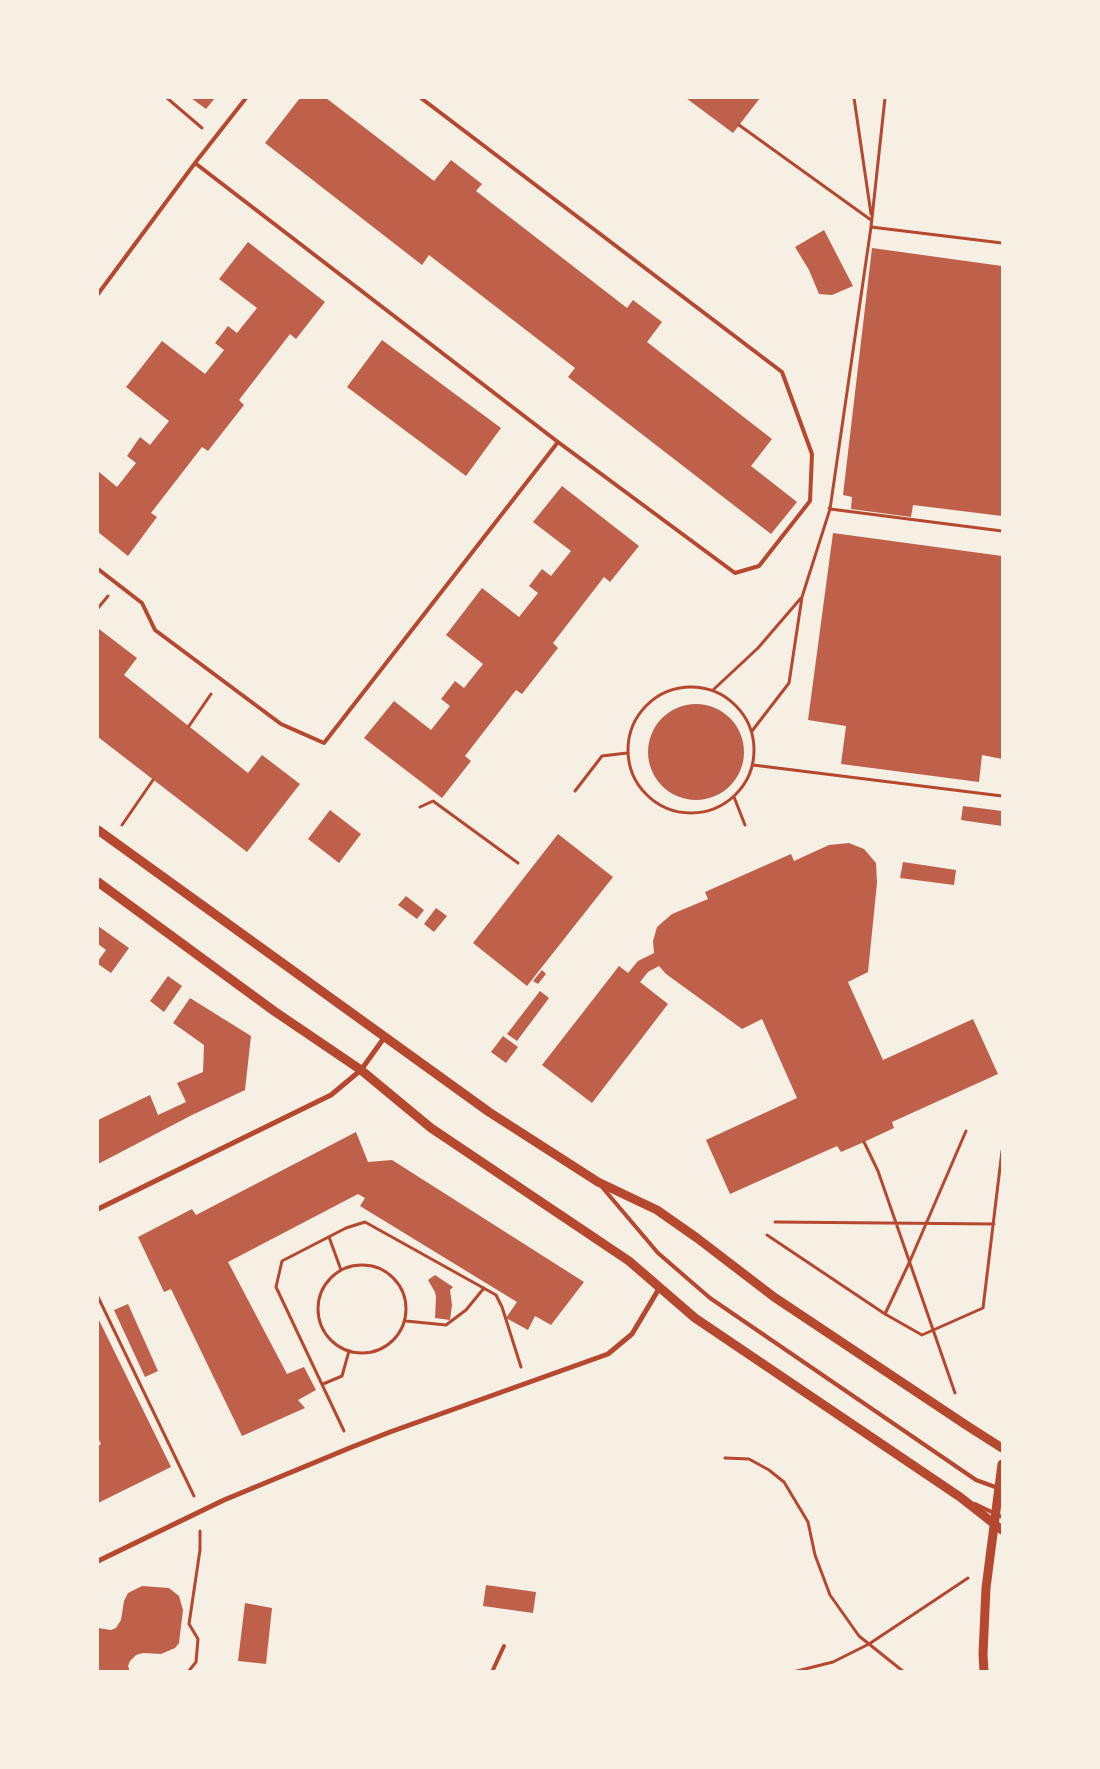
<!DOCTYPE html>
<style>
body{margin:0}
#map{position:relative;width:1100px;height:1769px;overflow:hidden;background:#f6efe4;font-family:Commissioner,sans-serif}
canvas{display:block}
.frame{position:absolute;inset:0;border:99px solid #f6efe4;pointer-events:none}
</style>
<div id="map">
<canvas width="1100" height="1769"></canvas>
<div class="frame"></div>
</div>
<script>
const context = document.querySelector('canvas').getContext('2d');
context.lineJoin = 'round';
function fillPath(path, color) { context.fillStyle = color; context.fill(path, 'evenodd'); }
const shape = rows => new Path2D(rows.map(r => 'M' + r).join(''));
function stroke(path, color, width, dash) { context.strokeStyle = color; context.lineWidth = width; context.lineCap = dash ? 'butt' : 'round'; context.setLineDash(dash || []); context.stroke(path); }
fillPath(shape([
 [191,98,215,98,206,109],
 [300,98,326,98,434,181,451,160,482,184,476,191,627,308,633,300,662,322,647,342,772,439,751,466,797,502,771,534,568,377,575,368,429,255,422,265,265,143],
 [686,98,760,98,733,133],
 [824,230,853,286,832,295,819,294,809,270,795,247],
 [248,242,325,302,296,339,290,334,239,400,244,405,208,451,202,447,151,513,157,517,128,556,98,532,98,471,117,487,136,463,127,456,140,437,150,445,169,421,126,387,162,341,205,374,224,350,215,343,228,326,237,333,257,308,219,279],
 [872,248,1002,266,1002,516,913,505,911,517,851,509,852,497,843,495],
 [382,340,501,428,466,476,347,387],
 [562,486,639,546,610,582,604,577,553,643,558,648,522,694,516,690,465,756,471,761,442,798,364,738,394,701,431,730,450,706,441,699,455,681,464,688,483,664,446,635,482,588,519,617,538,593,529,586,542,569,551,576,571,551,533,522],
 [833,533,1002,556,1002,759,982,755,979,782,841,764,846,726,808,720],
 [99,629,137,658,124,675,248,773,262,755,300,784,247,852,98,737,98,631],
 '648 752a48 48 0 1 1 96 0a48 48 0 1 1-96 0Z',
 [963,806,1002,811,1002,826,961,820],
 [330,810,361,834,339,863,308,839],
 [558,834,613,877,527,986,473,943],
 [849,843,864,849,876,863,877,883,868,972,848,982,883,1060,973,1019,998,1074,892,1122,894,1128,864,1142,841,1152,837,1146,730,1194,706,1140,797,1098,762,1019,742,1029,666,974,659,966,648,972,640,982,668,1004,592,1103,542,1065,619,966,628,973,638,961,654,953,653,941,657,927,672,914,708,899,705,892,791,854,794,861,829,845],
 [903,862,956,870,954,885,900,878],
 [406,896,424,910,417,919,398,905],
 [436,908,447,916,434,932,424,924],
 [98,926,129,948,111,973,98,964,98,961,106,950,98,944],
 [542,970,546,974,538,984,533,981],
 [168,976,182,986,164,1012,150,1001],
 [540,991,549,998,517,1041,507,1034],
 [190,998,251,1036,245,1090,192,1115,98,1164,98,1120,150,1095,158,1115,186,1102,177,1083,203,1072,204,1045,173,1023],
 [503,1036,518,1047,506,1063,491,1052],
 [356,1132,368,1162,392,1160,584,1282,551,1325,535,1316,528,1330,506,1318,517,1302,360,1206,365,1198,358,1194,228,1262,287,1374,304,1367,316,1390,298,1400,305,1408,242,1436,171,1289,164,1292,138,1237,192,1209,196,1215],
 [435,1275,453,1287,450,1290,452,1305,450,1320,435,1318,436,1297,435,1292,428,1280],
 [128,1304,158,1371,145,1377,114,1310],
 [98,1318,171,1467,98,1503,98,1446,101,1444,98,1438],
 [486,1585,536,1592,533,1613,483,1606],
 [142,1586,169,1588,179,1596,183,1610,179,1643,175,1648,161,1654,143,1653,136,1655,130,1661,128,1666,130,1672,98,1672,98,1628,111,1630,116,1628,121,1620,124,1601,128,1593],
 [245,1603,272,1608,266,1664,238,1661]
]), '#bf614a');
stroke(shape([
 [167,98,202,128],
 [854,98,871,214],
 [885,98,871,227,830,509,1002,531],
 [739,125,871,220],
 [871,227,1002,243],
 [98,608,108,596],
 '628 750a63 63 0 1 1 126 0a63 63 0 1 1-126 0Z',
 [713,690,758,648,801,598],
 [189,726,211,694],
 [752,731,789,683,802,597,830,509,829,508],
 [753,765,1002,796],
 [575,791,602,756,627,753],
 [734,797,745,825],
 [420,807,433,801,518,863],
 [122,825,153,780],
 [864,1142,878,1171,955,1393],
 [775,1222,994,1224],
 [767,1235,885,1314,922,1335,983,1308,1002,1151],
 [329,1237,341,1270],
 '318 1309a44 44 0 1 1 88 0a44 44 0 1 1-88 0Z',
 [98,1297,194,1496],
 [885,1314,910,1261,966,1131],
 [406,1321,446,1325,466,1310,484,1288],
 [323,1384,342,1376,349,1351],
 [344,1431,276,1287,282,1261,346,1228,365,1222,496,1295,502,1307,521,1367],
 [725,1458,749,1459,769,1470,784,1482,808,1522,815,1555,830,1595,859,1636,904,1672],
 [188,1672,196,1662,198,1639,189,1624,200,1550,200,1531],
 [793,1672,833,1662,869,1644,968,1578]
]), '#b5482f', 3);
stroke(shape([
 [195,163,246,98],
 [98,294,195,163,558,442,735,573,759,566,810,501,812,454,782,372,421,98],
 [98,569,142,603,155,630,281,724,324,743,558,442],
 [602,1187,658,1253,710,1298,976,1480,998,1488],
 [975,1504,1002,1517],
 [492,1672,504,1646]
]), '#b5482f', 4);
stroke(shape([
 [98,1209,331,1095,361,1070,384,1038],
 [98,1561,224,1500,352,1447,390,1432,608,1354,632,1334,660,1287]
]), '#b5482f', 5);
stroke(shape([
 [98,830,489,1112,598,1182,657,1210,697,1238,774,1297,966,1425,1002,1448],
 [98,882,274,1011,361,1070,431,1128,629,1261,695,1318,960,1497,1002,1530],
 [984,1672,983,1654,986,1588,1002,1464]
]), '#b5482f', 9);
</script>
